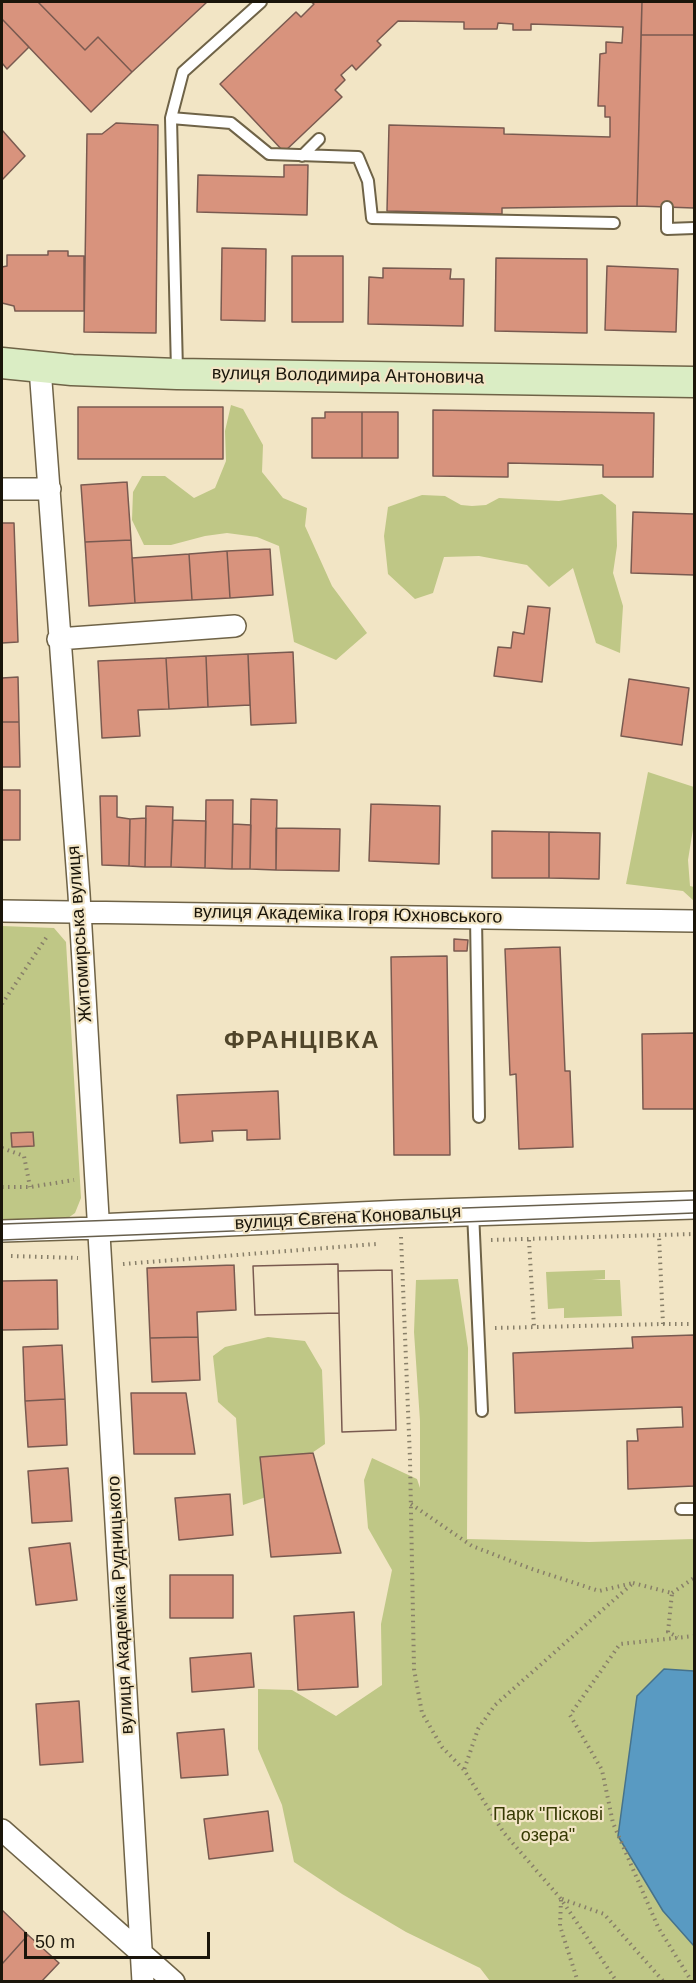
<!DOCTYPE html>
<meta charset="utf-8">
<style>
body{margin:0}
#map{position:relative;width:696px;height:1983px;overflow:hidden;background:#f2e5c5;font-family:Helvetica,sans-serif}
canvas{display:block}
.frame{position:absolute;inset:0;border:3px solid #1a150a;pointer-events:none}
.scale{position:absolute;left:24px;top:1932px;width:186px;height:27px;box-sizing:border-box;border:3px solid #1a150a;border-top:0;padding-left:8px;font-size:18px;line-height:21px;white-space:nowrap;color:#1a150a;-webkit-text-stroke:4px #f2e5c5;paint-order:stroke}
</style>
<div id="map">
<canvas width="696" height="1983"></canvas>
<div class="frame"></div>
<div class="scale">50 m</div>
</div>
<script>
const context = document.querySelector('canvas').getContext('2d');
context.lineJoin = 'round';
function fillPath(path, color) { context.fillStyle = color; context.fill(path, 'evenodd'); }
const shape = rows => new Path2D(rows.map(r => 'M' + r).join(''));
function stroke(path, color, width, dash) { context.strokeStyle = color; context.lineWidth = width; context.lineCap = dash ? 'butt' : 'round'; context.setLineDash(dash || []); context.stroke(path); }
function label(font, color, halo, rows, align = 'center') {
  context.font = font + ' Helvetica,sans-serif'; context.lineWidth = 4.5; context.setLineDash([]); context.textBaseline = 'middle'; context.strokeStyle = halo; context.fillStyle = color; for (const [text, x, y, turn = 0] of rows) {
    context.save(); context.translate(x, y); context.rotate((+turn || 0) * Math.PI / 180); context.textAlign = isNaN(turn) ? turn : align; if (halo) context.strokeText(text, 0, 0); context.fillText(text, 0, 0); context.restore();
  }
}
fillPath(shape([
 [231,405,243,409,263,445,262,472,283,498,307,508,305,526,332,586,367,633,336,660,294,642,279,546,257,537,227,533,205,536,171,545,144,545,132,520,133,492,142,476,165,476,194,498,215,488,226,461,225,431],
 [602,494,616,505,617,546,613,573,623,606,620,653,596,643,573,568,549,587,527,565,479,556,444,557,433,593,415,599,388,574,384,536,388,507,422,495,445,496,461,505,472,506,486,505,499,498,559,501],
 [648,772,694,787,694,823,688,860,690,886,694,887,694,901,683,891,626,884],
 [2,926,54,928,66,942,81,1198,75,1213,68,1218,2,1221],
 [605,1270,605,1279,591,1280,620,1280,622,1316,564,1318,564,1308,548,1309,546,1272],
 [458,1279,468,1348,467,1539,589,1542,694,1539,694,1981,490,1981,480,1968,406,1932,342,1894,294,1862,282,1805,258,1749,258,1689,292,1690,336,1716,382,1685,381,1624,392,1570,368,1528,364,1480,372,1458,417,1479,420,1488,420,1421,414,1332,416,1280],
 [268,1337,305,1341,322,1370,325,1444,306,1457,269,1496,243,1505,236,1418,218,1402,213,1356,225,1347]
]), '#bfc786');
const water = shape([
 [664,1669,694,1671,694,1946,663,1911,618,1836,637,1696,664,1669]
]);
fillPath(water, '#599ac2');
stroke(water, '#46728b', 1.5);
const building = shape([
 [2,2,38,2,85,50,98,37,132,72,91,112,2,19,2,2],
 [38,2,207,2,132,72,98,37,85,50,38,2],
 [311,2,642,2,637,206,502,208,502,214,387,211,389,125,504,128,504,134,610,137,610,117,605,117,605,106,598,106,600,54,606,53,606,42,622,43,623,27,531,24,531,30,513,30,513,24,498,23,497,29,464,29,464,22,398,21,377,41,381,45,356,70,352,65,341,75,345,80,335,90,342,97,284,152,220,84,296,12,301,17,314,4,311,2],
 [642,2,694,2,694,35,641,35,642,2],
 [2,19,29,47,7,69,2,63,2,19],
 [641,35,694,35,694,208,637,206,641,35],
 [116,123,158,125,156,333,84,332,87,134,102,134,116,123],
 [2,130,25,156,2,180,2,130],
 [284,165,308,165,307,215,197,212,198,175,284,177,284,165],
 [222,248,266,249,265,321,221,320,222,248],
 [48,251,68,251,68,256,84,256,84,311,15,311,14,306,2,303,2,267,7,266,7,255,48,255,48,251],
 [292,256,343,256,343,322,292,322,292,256],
 [496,258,587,259,587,333,495,331,496,258],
 [607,266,678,269,676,332,605,330,607,266],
 [383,268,451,269,450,279,464,279,463,326,368,324,369,277,383,278,383,268],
 [78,407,223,407,223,459,78,459,78,407],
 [433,410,654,413,653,477,603,477,603,465,508,463,508,477,433,476,433,410],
 [325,412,362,412,362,458,312,458,312,418,325,418,325,412],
 [362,412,398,412,398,458,362,458,362,412],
 [127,482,131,540,85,542,81,485,127,482],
 [633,512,694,514,694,575,631,573,633,512],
 [2,523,14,523,18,642,2,643,2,523],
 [131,540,135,603,89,606,85,542,131,540],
 [270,549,273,595,230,598,227,551,270,549],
 [227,551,230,598,192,600,189,554,227,551],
 [189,554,192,600,135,603,132,558,189,554],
 [528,606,550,608,542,682,494,676,498,647,511,648,513,632,524,634,528,606],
 [293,652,296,723,251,725,248,654,293,652],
 [248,654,250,705,208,707,206,656,248,654],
 [206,656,208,707,169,709,166,658,206,656],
 [166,658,169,709,138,710,140,736,102,738,98,661,166,658],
 [18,677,19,722,2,722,2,678,18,677],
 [629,679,689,688,682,745,621,736,629,679],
 [2,722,19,722,20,767,2,767,2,722],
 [2,790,20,790,20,840,2,840,2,790],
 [100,796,117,796,117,817,130,819,129,866,102,865,100,796],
 [251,799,277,800,276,870,250,869,251,799],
 [206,800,233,800,232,869,205,868,206,800],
 [371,804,440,806,439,864,369,861,371,804],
 [146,806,173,807,171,867,145,867,146,806],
 [146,818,145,867,129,866,130,819,146,818],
 [173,820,206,821,205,868,171,867,173,820],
 [233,824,251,825,250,869,232,869,233,824],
 [276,828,340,829,339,871,276,870,276,828],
 [492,831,549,832,549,878,492,878,492,831],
 [549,832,600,833,599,879,549,878,549,832],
 [454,939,468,940,467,951,454,951,454,939],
 [560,947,565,1071,570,1071,573,1147,519,1149,516,1074,510,1075,505,949,560,947],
 [447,956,450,1155,394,1155,391,957,447,956],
 [694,1033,694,1109,643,1109,642,1034,694,1033],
 [278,1091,280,1139,247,1140,247,1130,212,1131,213,1141,180,1143,177,1095,278,1091],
 [33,1132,34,1146,12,1147,11,1133,33,1132],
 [338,1264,339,1313,255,1315,253,1266,338,1264],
 [338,1264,338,1271,392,1270,396,1430,342,1432,339,1313,255,1315,253,1266,338,1264],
 [234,1265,236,1310,197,1312,198,1337,150,1338,147,1268,234,1265],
 [392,1270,396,1430,342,1432,338,1271,392,1270],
 [57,1280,58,1329,2,1330,2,1281,57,1280],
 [694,1335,694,1486,628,1489,627,1441,638,1441,637,1429,683,1427,682,1407,515,1413,513,1353,633,1348,632,1337,694,1335],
 [198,1337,200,1380,152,1382,150,1338,198,1337],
 [62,1345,65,1399,25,1401,23,1347,62,1345],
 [131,1393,186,1393,195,1454,134,1454,131,1393],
 [65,1399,67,1445,28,1447,25,1401,65,1399],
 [313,1453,341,1553,271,1557,260,1457,313,1453],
 [68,1468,72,1521,32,1523,28,1471,68,1468],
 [230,1494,233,1535,179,1540,175,1498,230,1494],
 [70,1543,77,1600,36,1605,29,1548,70,1543],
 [170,1575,233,1575,233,1618,170,1618,170,1575],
 [354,1612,358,1687,298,1690,294,1616,354,1612],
 [251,1653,254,1687,192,1692,190,1658,251,1653],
 [79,1701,83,1762,40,1765,36,1704,79,1701],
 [224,1729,228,1775,181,1778,177,1733,224,1729],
 [268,1811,273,1851,209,1859,204,1819,268,1811],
 [2,1910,28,1935,2,1964,2,1910],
 [28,1935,59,1963,41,1982,2,1982,2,1964,28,1935]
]);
fillPath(building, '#d8937d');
stroke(building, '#795a50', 1.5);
const service = shape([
 [171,118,231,123,269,154,358,157,368,181,372,218,614,223],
 [302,156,319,139],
 [667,207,667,229,694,228],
 [177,371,171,118,183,72,261,2],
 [476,917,479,1117],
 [473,1212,482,1411],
 [681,1509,694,1509]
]);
const minor = shape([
 [40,368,79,894,143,1982],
 [2,489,50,489],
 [58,639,235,626],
 [2,911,694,921],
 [2,1231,97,1228],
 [2,1830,174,1982]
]);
const tertiary = shape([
 [97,1228,402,1214,694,1205]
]);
const secondary = shape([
 [2,363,72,370,177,374,694,382]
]);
stroke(service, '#6f6347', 14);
stroke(minor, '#6f6347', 24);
stroke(tertiary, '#6f6347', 30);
stroke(secondary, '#6f6347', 33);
stroke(shape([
 [2,1004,48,935],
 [2,1148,24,1156,30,1187],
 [2,1187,30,1187,74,1180],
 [401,1237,410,1459,414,1669,422,1713,442,1747,464,1770,504,1833,561,1899,617,1982],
 [491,1240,694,1234],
 [529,1240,534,1327],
 [11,1256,78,1258],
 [123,1264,376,1244],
 [663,1324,694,1324],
 [495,1328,663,1324,659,1236],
 [411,1504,472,1546,532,1569,599,1591,633,1583,495,1705,478,1729,464,1770],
 [633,1583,672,1593,668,1632,678,1637],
 [672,1593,694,1578],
 [562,1899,604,1914,664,1982],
 [561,1900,560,1926,578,1982],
 [692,1982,658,1927,613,1823,602,1770,570,1715,620,1644,694,1636]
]), '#887f69', 4, [1.5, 4.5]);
stroke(service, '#fff', 10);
stroke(minor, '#fff', 21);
stroke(tertiary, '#fff', 27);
stroke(secondary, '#daedc4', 30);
stroke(shape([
 [2,1224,694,1200],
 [2,1240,694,1213]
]), '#675f4d', 1.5);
label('18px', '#1a150a', '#f2e5c5', [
 ["вулиця Володимира Антоновича",348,376,1],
 ["вулиця Академіка Ігоря Юхновського",348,915,1],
 ["Житомирська вулиця",80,934,-94],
 ["вулиця Євгена Коновальця",348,1218,-3],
 ["вулиця Академіка Рудницького",121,1605,-93]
]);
label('18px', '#363a03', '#f2e5c5', [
 ["Парк \"Піскові",548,1815],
 ["озера\"",548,1836]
]);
context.letterSpacing = '1.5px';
label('bold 24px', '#50452a', '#f2e5c5', [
 ["ФРАНЦІВКА",302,1041]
]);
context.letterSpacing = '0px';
</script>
